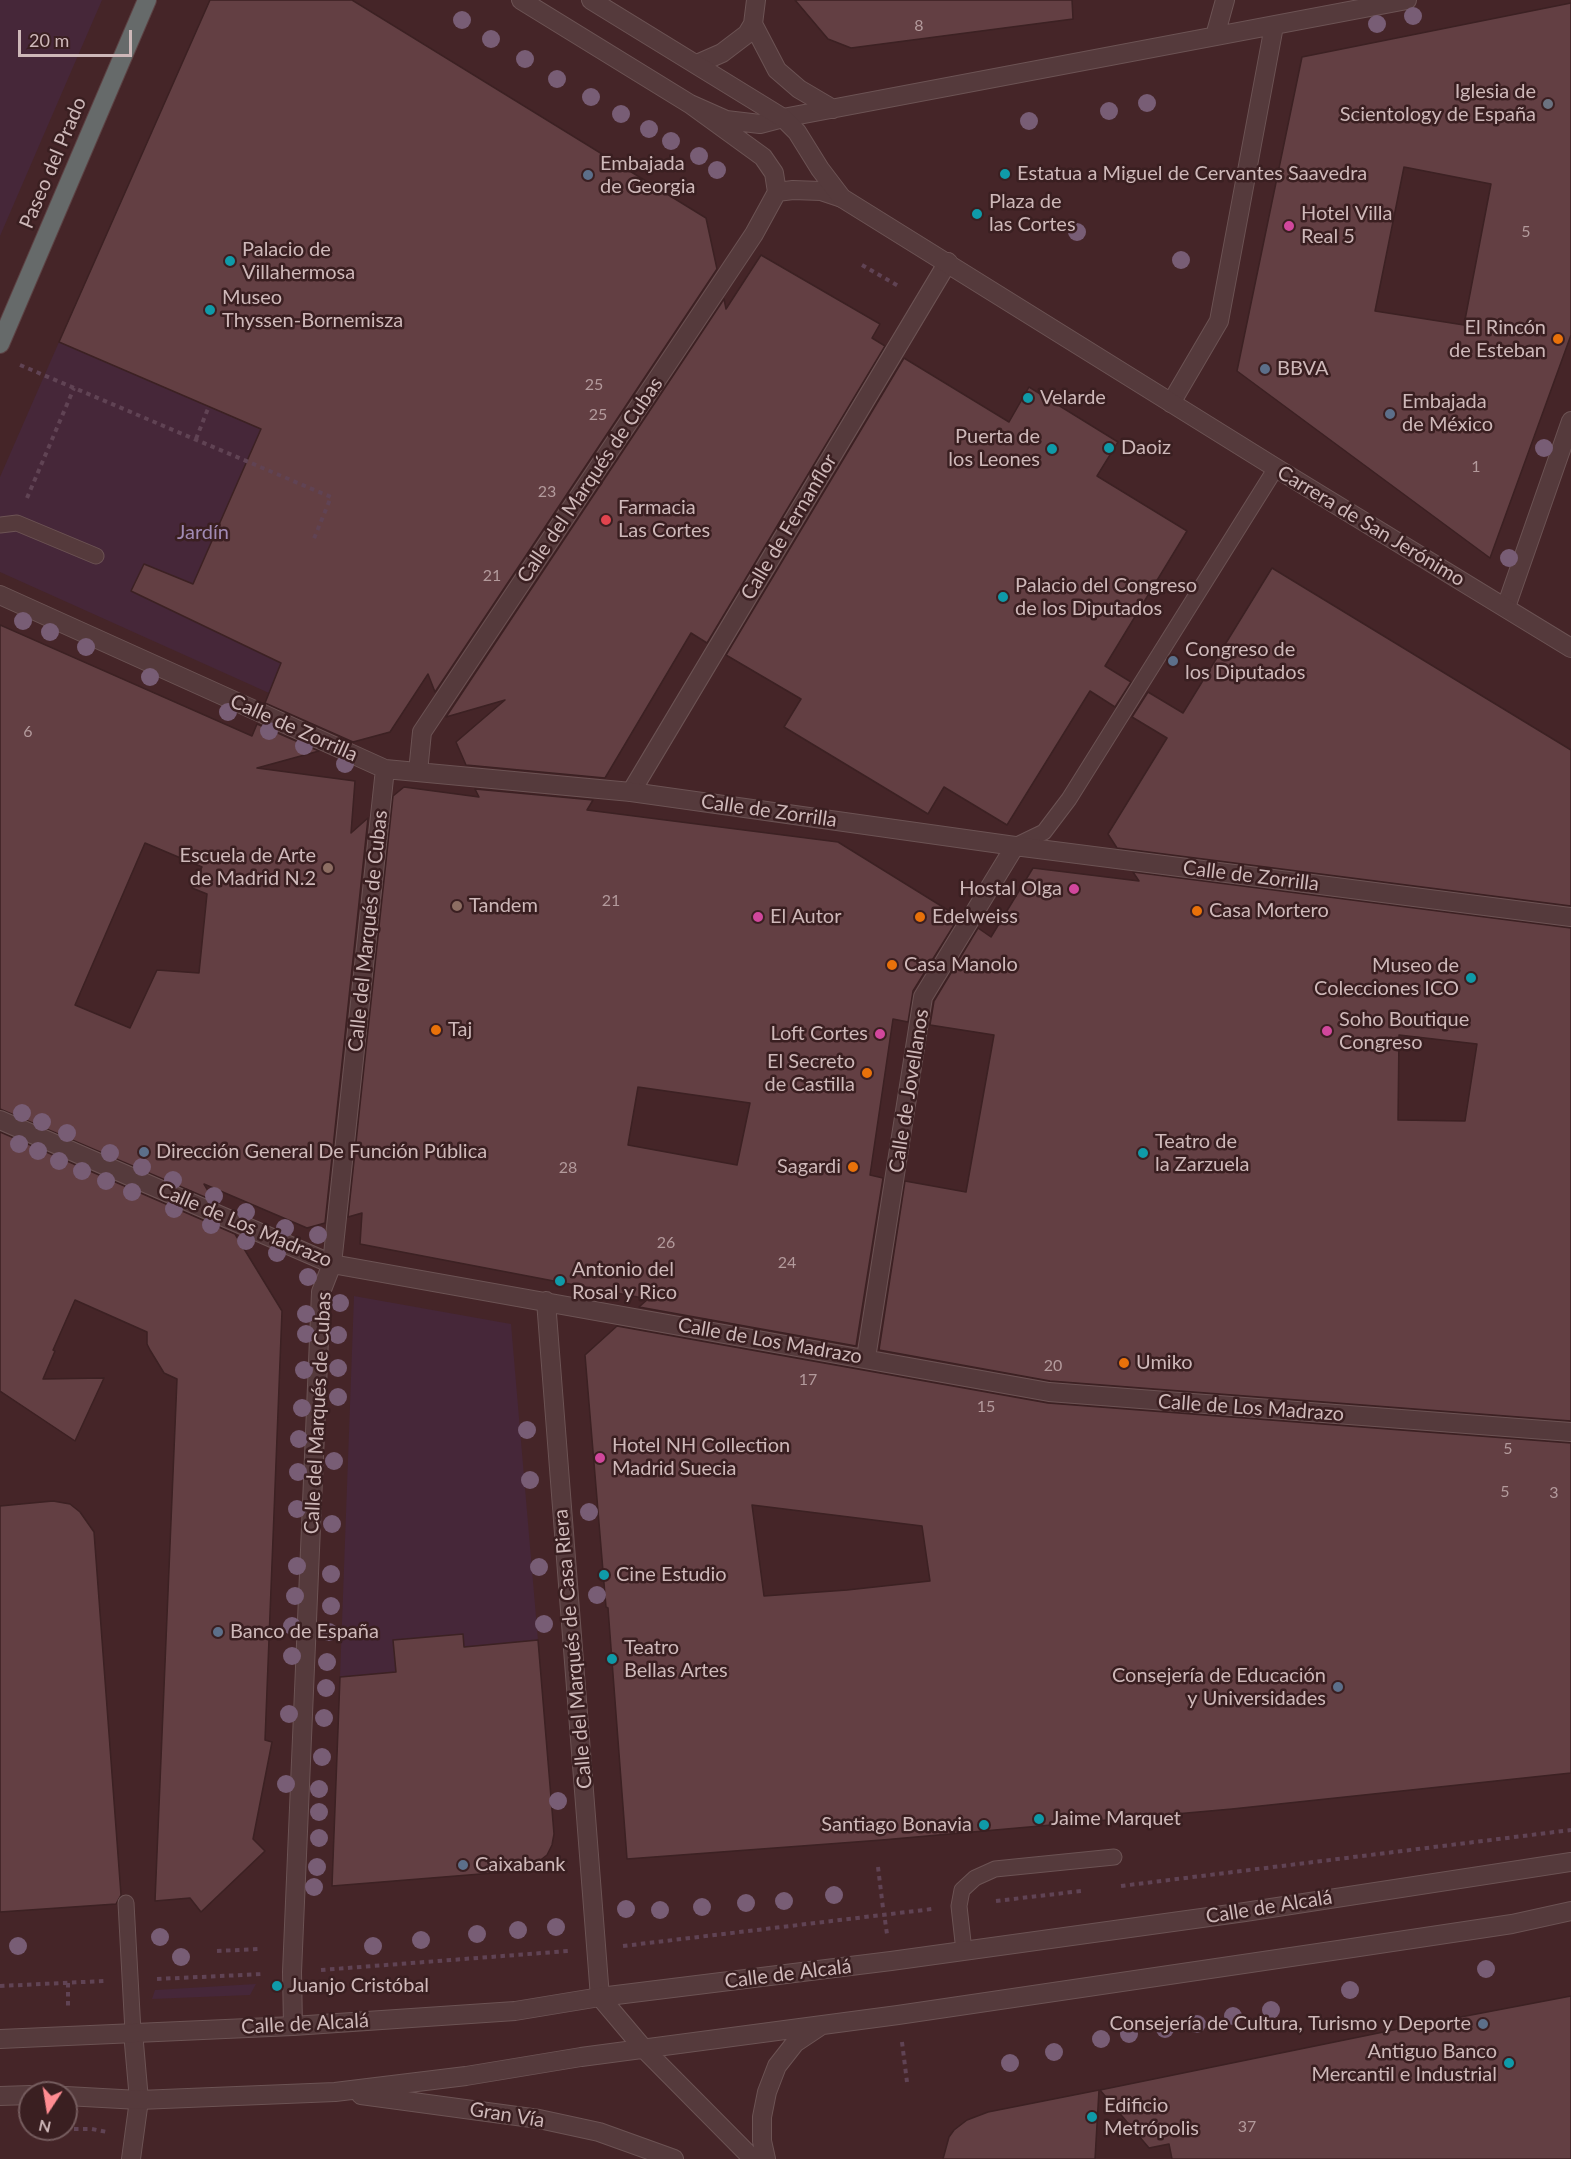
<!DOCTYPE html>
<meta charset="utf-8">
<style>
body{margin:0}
#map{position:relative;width:1571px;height:2159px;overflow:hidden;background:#452528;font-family:Lato,sans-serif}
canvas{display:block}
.north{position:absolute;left:18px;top:2081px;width:60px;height:60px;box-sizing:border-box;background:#3a1f21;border:2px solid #755c5e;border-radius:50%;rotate:192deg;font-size:16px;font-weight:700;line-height:24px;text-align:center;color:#ceb8b9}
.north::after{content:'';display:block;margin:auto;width:21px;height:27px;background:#ff8c92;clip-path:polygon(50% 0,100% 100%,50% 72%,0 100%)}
.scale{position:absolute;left:18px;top:30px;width:114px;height:27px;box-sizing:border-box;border:3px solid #ceb8b9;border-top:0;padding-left:8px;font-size:18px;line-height:21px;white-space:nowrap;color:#ceb8b9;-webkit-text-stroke:4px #3a1f21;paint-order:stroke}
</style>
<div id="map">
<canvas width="1571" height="2159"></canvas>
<div class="north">N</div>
<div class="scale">20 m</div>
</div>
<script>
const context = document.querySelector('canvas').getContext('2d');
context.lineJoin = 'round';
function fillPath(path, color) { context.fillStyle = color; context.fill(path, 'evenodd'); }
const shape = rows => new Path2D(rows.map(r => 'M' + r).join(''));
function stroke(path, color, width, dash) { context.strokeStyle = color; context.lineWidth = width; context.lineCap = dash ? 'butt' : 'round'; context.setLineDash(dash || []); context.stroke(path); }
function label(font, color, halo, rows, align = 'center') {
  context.font = font + ' Lato,sans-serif'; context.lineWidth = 5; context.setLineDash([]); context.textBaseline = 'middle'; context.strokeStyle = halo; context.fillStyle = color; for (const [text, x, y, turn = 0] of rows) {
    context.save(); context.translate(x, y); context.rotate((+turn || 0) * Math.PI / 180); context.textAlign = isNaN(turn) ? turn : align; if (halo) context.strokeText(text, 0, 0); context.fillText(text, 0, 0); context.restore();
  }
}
fillPath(shape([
 [0,0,102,0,0,236],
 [59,342,358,471,269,693,0,572,0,477],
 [354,1296,511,1324,538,1640,498,1644,500,1663,393,1640,396,1672,340,1677],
 [256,1984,250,1995,152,1999,155,1990]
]), '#462739');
const building = shape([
 [210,0,352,0,706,218,717,269,435,692,428,674,390,732,353,742,265,703,281,663,131,591,144,564,193,584,261,429,59,342,210,0],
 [795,0,1072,0,1073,19,851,48,828,39,795,0],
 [1571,3,1571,335,1490,558,1237,371,1302,57,1571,3],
 [1404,167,1491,184,1464,325,1375,311,1404,167],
 [761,255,880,324,872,338,885,346,707,643,691,633,605,778,466,765,456,742,505,700,446,717,724,299,726,309,761,255],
 [904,358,1009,422,1029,387,1118,442,1097,476,1187,531,1105,666,1131,682,1115,707,1090,691,1007,825,944,787,928,814,784,727,801,699,726,655,904,358],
 [1272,568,1571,750,1571,906,1117,848,1108,834,1167,738,1132,717,1148,692,1183,713,1272,568],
 [0,625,252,736,257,724,319,751,257,768,355,781,351,833,368,818,325,1223,307,1228,204,1184,214,1201,0,1109,0,625],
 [145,843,202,867,192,888,207,894,199,973,157,970,130,1028,75,1005,145,843],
 [404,787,479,797,475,789,593,800,587,810,838,842,959,917,913,991,908,1022,893,1019,870,1175,883,1178,856,1346,639,1307,648,1299,360,1244,362,1213,348,1217,393,796,404,787],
 [638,1087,750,1103,737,1165,628,1145,638,1087],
 [1033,868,1139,881,1133,872,1571,928,1571,1421,1050,1381,879,1350,905,1181,966,1192,994,1035,930,1025,934,1001,978,928,991,937,1033,868],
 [1399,1035,1477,1044,1465,1121,1398,1120,1399,1035],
 [0,1132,235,1234,282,1311,265,1740,272,1742,253,1839,265,1851,201,1912,190,1898,155,1901,177,1379,164,1373,150,1350,147,1344,147,1332,75,1300,53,1350,55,1351,43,1379,104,1378,75,1441,0,1391,0,1132],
 [617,1326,1048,1403,1571,1443,1571,1773,1232,1809,882,1840,627,1859,608,1608,606,1607,585,1355,617,1326],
 [752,1505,922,1526,930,1581,847,1590,764,1596,752,1505],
 [53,1501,70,1504,80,1512,94,1532,121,1895,116,1904,0,1912,0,1506,53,1501],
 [463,1634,464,1647,538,1640,554,1834,552,1845,547,1855,529,1869,518,1871,332,1886,340,1677,396,1672,393,1640,463,1634],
 [1571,1996,1571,2159,1172,2159,1169,2144,1149,2148,1100,2090,1403,2028,1571,1996],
 [1099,2090,1095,2159,943,2159,949,2137,954,2130,967,2120,988,2112,1099,2090]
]);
fillPath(building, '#633f43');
stroke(building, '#3c2123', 1.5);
const service = shape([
 [0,525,17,523,96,556],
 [1015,846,1044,832,1069,799,1276,468],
 [126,1903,133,2032],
 [964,1951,959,1906,962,1890,975,1878,995,1869,1114,1857]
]);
const pedestrian = shape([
 [631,792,948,262]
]);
const minor = shape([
 [521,0,690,104,763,157,774,173,777,192],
 [753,24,777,70,799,89,833,109],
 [1215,36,1225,0],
 [697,64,722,53,747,34,753,24,756,0],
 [690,104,726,120,760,124,783,118,1407,0],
 [777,192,793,190,821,191,842,198],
 [1171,403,1219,321,1274,26],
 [0,595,385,769,631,792,1015,846,1571,917],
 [1506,607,1571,421],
 [418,772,422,732,754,234,777,192],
 [0,1120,332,1264,1049,1392,1571,1432],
 [546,1301,600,1997],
 [866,1358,923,997,1015,846],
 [293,2026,292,1972,321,1292,332,1264,385,769],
 [131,2159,139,2100,133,2032]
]);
const tertiary = shape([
 [591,0,783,118,797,132,820,169,842,198,1276,468,1571,648],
 [600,1997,644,2049,753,2159],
 [0,2039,293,2026,515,2011,600,1997,891,1961,1245,1912,1571,1862],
 [361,2095,539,2119,599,2132,674,2159],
 [0,2096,30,2095],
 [66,2096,139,2100,335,2092,466,2076,581,2057,898,2015,1352,1948,1512,1924,1571,1911],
 [766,2159,762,2141,762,2117,767,2092,777,2066,795,2043,819,2027]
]);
const trunk = shape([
 [0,344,147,0]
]);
stroke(service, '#6c5354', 17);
stroke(pedestrian, '#6c5354', 20);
stroke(minor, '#6c5354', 20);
stroke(tertiary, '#6c5354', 20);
stroke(trunk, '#5c4244', 20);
stroke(shape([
 [862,265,900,287],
 [20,365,331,497,313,541],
 [196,439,209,406],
 [27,498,74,388],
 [878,1867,883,1908],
 [1121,1886,1571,1830],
 [996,1901,1081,1891],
 [885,1920,887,1934],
 [623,1946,932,1909],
 [217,1951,260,1949],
 [321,1970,568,1951],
 [157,1979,263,1974],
 [68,1983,68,2009],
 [0,1986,104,1981],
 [902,2042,907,2082],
 [69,2125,69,2129,92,2129,107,2132]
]), '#604354', 4, [4.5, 4.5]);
stroke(service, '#553a3c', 15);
stroke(pedestrian, '#553a3c', 18);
stroke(minor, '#553a3c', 18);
stroke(tertiary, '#553a3c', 18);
stroke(trunk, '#666a6a', 18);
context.fillStyle = '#785d75';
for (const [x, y] of [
 [1413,16],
 [462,20],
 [1377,24],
 [491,39],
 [525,59],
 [557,79],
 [591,97],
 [1147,103],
 [1109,111],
 [621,114],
 [1029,121],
 [649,129],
 [671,141],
 [699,156],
 [717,170],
 [1077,232],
 [1181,260],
 [1544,448],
 [1509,558],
 [23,621],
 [50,632],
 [86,647],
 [150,677],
 [228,712],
 [269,731],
 [304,746],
 [345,764],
 [22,1113],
 [42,1122],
 [67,1133],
 [19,1144],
 [38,1151],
 [110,1153],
 [59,1161],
 [142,1167],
 [82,1171],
 [173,1180],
 [106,1181],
 [132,1192],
 [214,1196],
 [174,1209],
 [246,1212],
 [211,1225],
 [285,1228],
 [318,1235],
 [246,1241],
 [277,1253],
 [308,1277],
 [340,1303],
 [306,1314],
 [306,1334],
 [338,1335],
 [338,1368],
 [304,1370],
 [338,1397],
 [302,1408],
 [527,1430],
 [299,1439],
 [334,1461],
 [298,1472],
 [530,1480],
 [297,1509],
 [589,1512],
 [332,1524],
 [297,1566],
 [539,1567],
 [331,1574],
 [597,1595],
 [295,1596],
 [331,1606],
 [544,1624],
 [292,1626],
 [329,1632],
 [292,1656],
 [327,1662],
 [326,1688],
 [289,1714],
 [324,1718],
 [322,1757],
 [286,1784],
 [319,1789],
 [558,1801],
 [319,1812],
 [319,1838],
 [317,1867],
 [314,1887],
 [834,1895],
 [784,1901],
 [746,1903],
 [702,1907],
 [626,1909],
 [660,1910],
 [556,1927],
 [518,1930],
 [477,1934],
 [160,1937],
 [421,1940],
 [18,1946],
 [373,1946],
 [181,1957],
 [1486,1969],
 [1350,1990],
 [1271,2010],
 [1233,2016],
 [1197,2024],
 [1165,2029],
 [1129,2034],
 [1101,2039],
 [1054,2052],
 [1010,2063]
]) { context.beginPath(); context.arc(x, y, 9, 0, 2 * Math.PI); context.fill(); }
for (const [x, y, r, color] of [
 [1548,104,6,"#6b7280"],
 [1005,174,6,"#0f9aa8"],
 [588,175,6,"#5c6f8a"],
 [977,214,6,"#0f9aa8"],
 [1289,226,6,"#d1479c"],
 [230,261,6,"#0f9aa8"],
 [210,310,6,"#0f9aa8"],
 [1558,339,6,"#e8710a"],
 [1265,369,6,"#5c6f8a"],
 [1028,398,6,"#0f9aa8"],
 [1390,414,6,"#5c6f8a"],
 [1109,448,6,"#0f9aa8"],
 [1052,449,6,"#0f9aa8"],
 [606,520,6,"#e0444e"],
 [1003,597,6,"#0f9aa8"],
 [1173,661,6,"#5c6f8a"],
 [328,868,6,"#8d6e63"],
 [1074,889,6,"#d1479c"],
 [457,906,6,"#8d6e63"],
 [1197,911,6,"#e8710a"],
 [758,917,6,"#d1479c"],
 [920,917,6,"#e8710a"],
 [892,965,6,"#e8710a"],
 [1471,978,6,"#0f9aa8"],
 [436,1030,6,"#e8710a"],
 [1327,1031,6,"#d1479c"],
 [880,1034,6,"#d1479c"],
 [867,1073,6,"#e8710a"],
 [144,1152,6,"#5c6f8a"],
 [1143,1153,6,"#0f9aa8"],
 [853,1167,6,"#e8710a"],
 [560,1281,6,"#0f9aa8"],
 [1124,1363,6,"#e8710a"],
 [600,1458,6,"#d1479c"],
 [604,1575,6,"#0f9aa8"],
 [218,1632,6,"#5c6f8a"],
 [612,1659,6,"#0f9aa8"],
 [1338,1687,6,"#5c6f8a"],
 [1039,1819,6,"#0f9aa8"],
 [984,1825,6,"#0f9aa8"],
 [463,1865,6,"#5c6f8a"],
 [277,1986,6,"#0f9aa8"],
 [1483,2024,6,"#5c6f8a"],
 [1509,2063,6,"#0f9aa8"],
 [1092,2117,6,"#0f9aa8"]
]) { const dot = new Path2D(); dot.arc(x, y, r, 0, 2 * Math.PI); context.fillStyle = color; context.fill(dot); stroke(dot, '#3a1f21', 2); }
label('16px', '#b39a9c', null, [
 ["8",919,26],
 ["5",1526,232],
 ["25",594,385],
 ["25",598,415],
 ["1",1476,467],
 ["23",547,492],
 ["21",492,576],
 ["6",28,732],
 ["21",611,901],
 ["28",568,1168],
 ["26",666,1243],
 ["24",787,1263],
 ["20",1053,1366],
 ["17",808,1380],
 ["15",986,1407],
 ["5",1508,1449],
 ["5",1505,1492],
 ["3",1554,1493],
 ["37",1247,2127]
]);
label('20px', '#ceb8b9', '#3a1f21', [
 ["Iglesia de",1536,92,"right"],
 ["Scientology de España",1536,115,"right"],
 ["Embajada",600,164],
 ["de Georgia",600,187],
 ["Estatua a Miguel de Cervantes Saavedra",1017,174],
 ["Plaza de",989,202],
 ["las Cortes",989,225],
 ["Hotel Villa",1301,214],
 ["Real 5",1301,237],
 ["Palacio de",242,250],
 ["Villahermosa",242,273],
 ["Museo",222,298],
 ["Thyssen-Bornemisza",222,321],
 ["El Rincón",1546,328,"right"],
 ["de Esteban",1546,351,"right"],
 ["BBVA",1277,369],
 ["Velarde",1040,398],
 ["Embajada",1402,402],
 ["de México",1402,425],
 ["Puerta de",1040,437,"right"],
 ["los Leones",1040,460,"right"],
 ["Daoiz",1121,448],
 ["Farmacia",618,508],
 ["Las Cortes",618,531],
 ["Palacio del Congreso",1015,586],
 ["de los Diputados",1015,609],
 ["Congreso de",1185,650],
 ["los Diputados",1185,673],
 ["Escuela de Arte",316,856,"right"],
 ["de Madrid N.2",316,879,"right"],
 ["Hostal Olga",1062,889,"right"],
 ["Tandem",469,906],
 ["Casa Mortero",1209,911],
 ["El Autor",770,917],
 ["Edelweiss",932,917],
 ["Casa Manolo",904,965],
 ["Museo de",1459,966,"right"],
 ["Colecciones ICO",1459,989,"right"],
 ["Soho Boutique",1339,1020],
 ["Congreso",1339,1043],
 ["Taj",448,1030],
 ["Loft Cortes",868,1034,"right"],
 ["El Secreto",855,1062,"right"],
 ["de Castilla",855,1085,"right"],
 ["Teatro de",1155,1142],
 ["la Zarzuela",1155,1165],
 ["Dirección General De Función Pública",156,1152],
 ["Sagardi",841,1167,"right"],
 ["Antonio del",572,1270],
 ["Rosal y Rico",572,1293],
 ["Umiko",1136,1363],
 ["Hotel NH Collection",612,1446],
 ["Madrid Suecia",612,1469],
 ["Cine Estudio",616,1575],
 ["Banco de España",230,1632],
 ["Teatro",624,1648],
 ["Bellas Artes",624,1671],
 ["Consejería de Educación",1326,1676,"right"],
 ["y Universidades",1326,1699,"right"],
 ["Jaime Marquet",1051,1819],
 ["Santiago Bonavia",972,1825,"right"],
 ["Caixabank",475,1865],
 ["Juanjo Cristóbal",289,1986],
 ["Consejería de Cultura, Turismo y Deporte",1471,2024,"right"],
 ["Antiguo Banco",1497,2052,"right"],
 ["Mercantil e Industrial",1497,2075,"right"],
 ["Edificio",1104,2106],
 ["Metrópolis",1104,2129]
], 'left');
label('20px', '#ceb8b9', '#3a1f21', [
 ["Paseo del Prado",53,163,-67],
 ["Calle del Marqués de Cubas",590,480,-56],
 ["Carrera de San Jerónimo",1371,526,31],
 ["Calle de Fernanflor",789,527,-59],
 ["Calle de Zorrilla",294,728,24],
 ["Calle de Zorrilla",769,811,8],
 ["Calle de Zorrilla",1251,876,7],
 ["Calle del Marqués de Cubas",368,931,-84],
 ["Calle de Jovellanos",909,1091,-81],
 ["Calle de Los Madrazo",245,1225,23],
 ["Calle de Los Madrazo",770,1341,10],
 ["Calle de Los Madrazo",1251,1408,4],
 ["Calle del Marqués de Cubas",318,1413,-87],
 ["Calle del Marqués de Casa Riera",573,1649,-95],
 ["Calle de Alcalá",1269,1907,-9],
 ["Calle de Alcalá",788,1974,-7],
 ["Calle de Alcalá",305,2024,-3],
 ["Gran Vía",507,2115,9]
]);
label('20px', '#a18ab4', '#3a1f21', [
 ["Jardín",203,533]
]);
</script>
